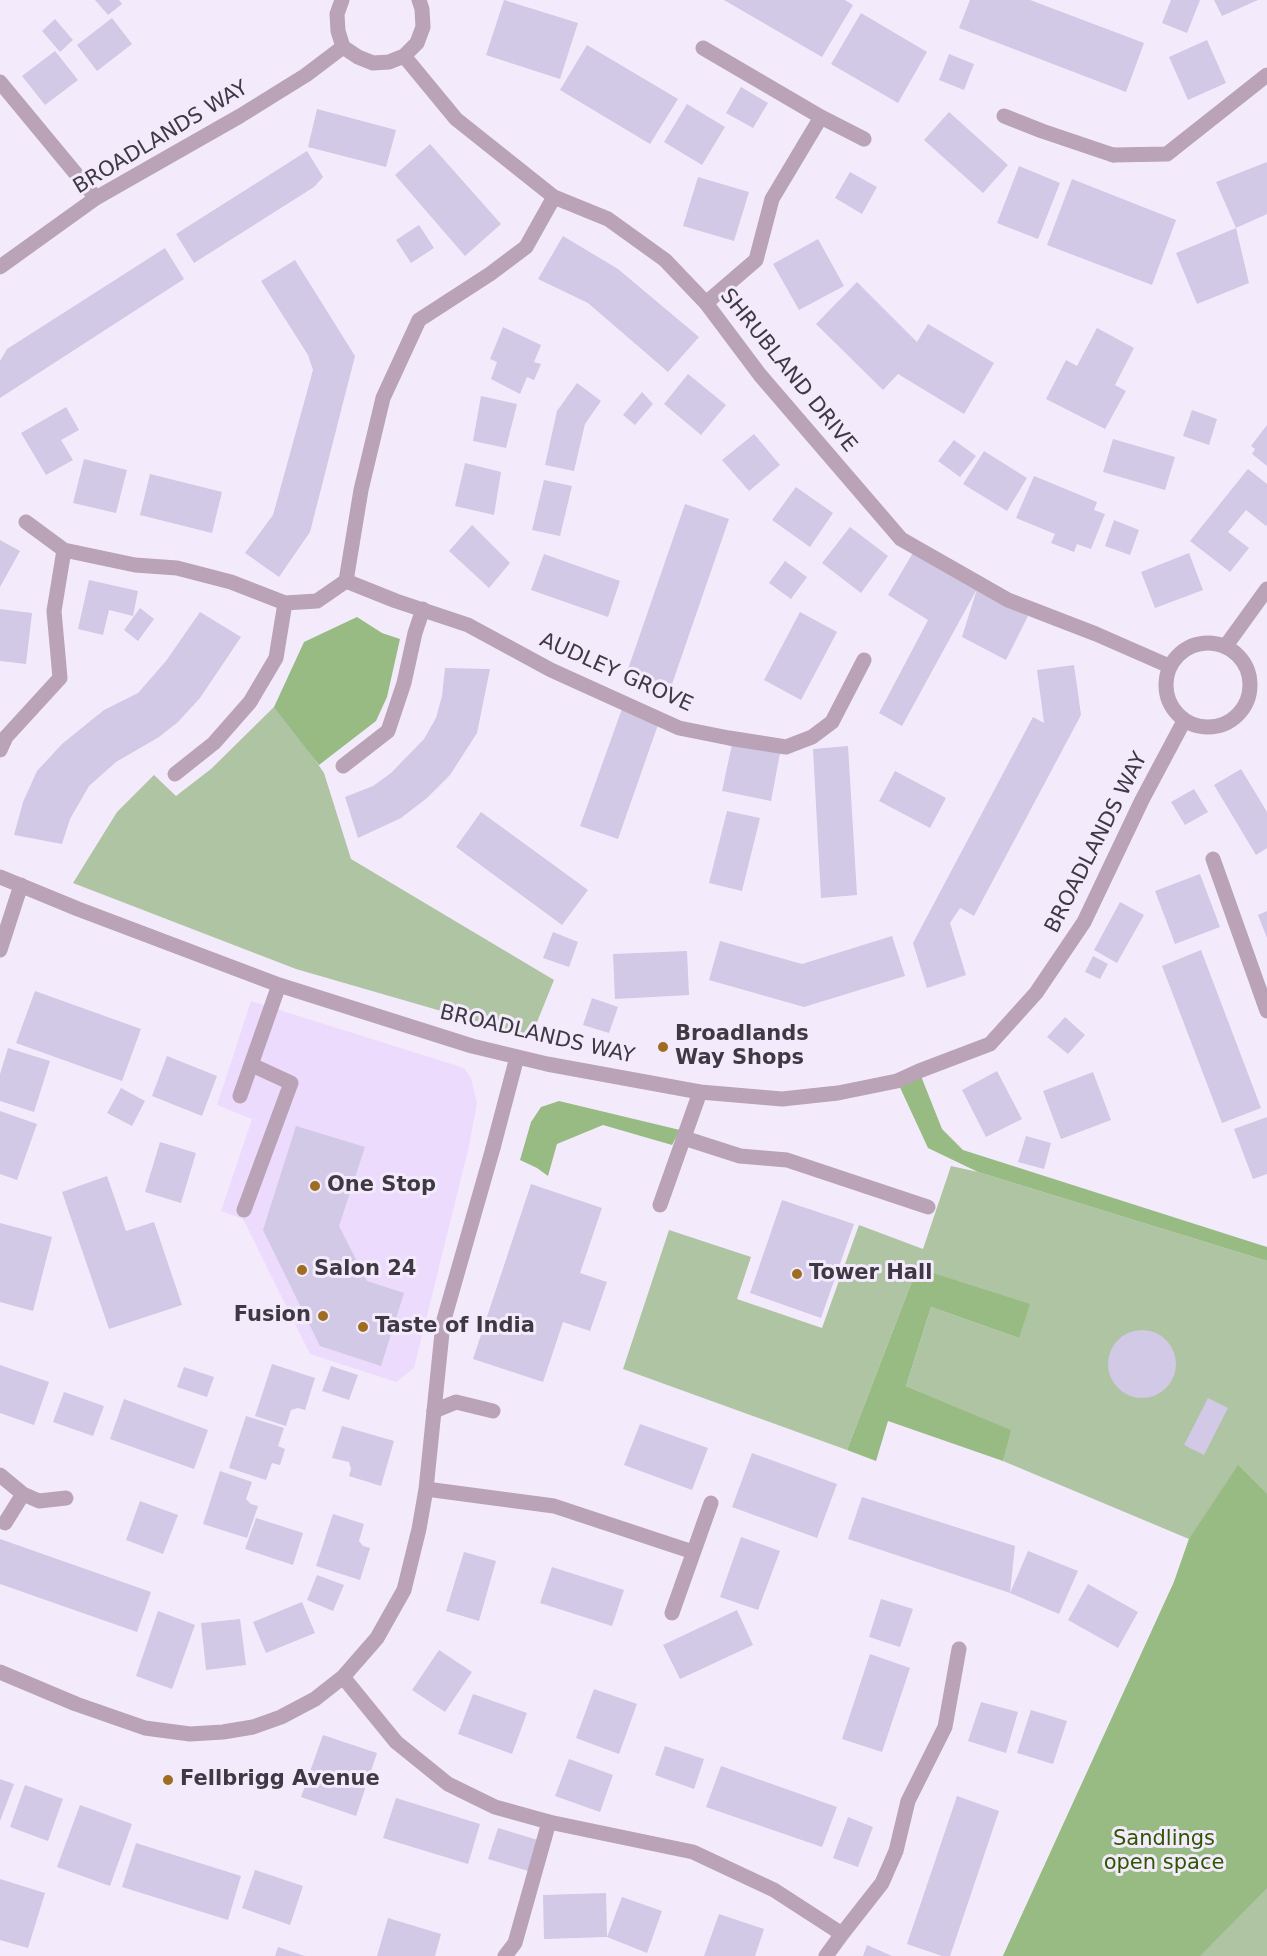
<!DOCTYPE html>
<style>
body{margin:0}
canvas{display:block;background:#f3ebfb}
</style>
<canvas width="1267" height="1956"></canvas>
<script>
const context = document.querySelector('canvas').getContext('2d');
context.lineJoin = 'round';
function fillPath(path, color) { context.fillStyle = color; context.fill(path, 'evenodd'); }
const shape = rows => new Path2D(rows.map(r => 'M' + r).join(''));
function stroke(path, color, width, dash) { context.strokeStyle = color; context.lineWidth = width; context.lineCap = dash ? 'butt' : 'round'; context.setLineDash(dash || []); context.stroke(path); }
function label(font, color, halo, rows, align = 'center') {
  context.font = font + ' "DejaVu Sans",sans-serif'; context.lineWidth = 6; context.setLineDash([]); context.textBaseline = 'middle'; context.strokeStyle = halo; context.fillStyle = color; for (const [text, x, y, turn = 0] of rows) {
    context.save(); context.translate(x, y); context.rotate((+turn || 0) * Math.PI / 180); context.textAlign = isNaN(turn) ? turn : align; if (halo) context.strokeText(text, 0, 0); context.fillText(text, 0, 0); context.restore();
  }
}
fillPath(shape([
 [251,1001,464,1068,471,1078,477,1103,469,1146,414,1368,396,1382,310,1354,243,1219,221,1211,252,1119,217,1105]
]), '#ecdbfc');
fillPath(shape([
 [277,704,324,773,351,859,554,980,531,1037,296,969,73,883,117,812,154,775,176,796,211,769],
 [951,1166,978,1172,1267,1261,1267,1956,1003,1956,1174,1582,1189,1539,1003,1461,1010,1430,906,1386,931,1307,1019,1338,917,1268,847,1450,623,1369,669,1230,751,1257,737,1299,822,1328,859,1225,923,1249]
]), '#afc4a2');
fillPath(shape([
 [357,617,382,633,400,639,387,697,376,721,319,765,274,707,304,642],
 [919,1071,942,1129,963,1150,1267,1247,1267,1261,978,1172,928,1148,897,1081],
 [559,1101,680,1130,672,1145,603,1125,557,1144,548,1176,537,1168,520,1160,531,1122,541,1107],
 [917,1268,1030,1304,1019,1338,931,1307,906,1386,1011,1430,1003,1461,888,1421,876,1461,847,1450],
 [1238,1465,1267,1494,1267,1888,1200,1956,1003,1956,1174,1582,1189,1539]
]), '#98bb83');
fillPath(shape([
 [95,0,119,0,122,4,108,15],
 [504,0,578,23,560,79,486,55],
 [724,0,845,0,853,5,822,57],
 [970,0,1030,0,1144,43,1126,92,959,28],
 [1171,0,1200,0,1187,33,1162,23],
 [1214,0,1258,0,1222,16],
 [861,13,927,52,898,103,831,64],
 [112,18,132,44,97,71,77,45],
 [55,19,73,40,60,52,42,31],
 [1207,40,1226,83,1188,100,1169,57],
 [587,45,678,99,650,144,560,90],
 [55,51,78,80,45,105,22,76],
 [949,54,974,64,964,90,939,80],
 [741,87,768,103,753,128,726,113],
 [687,104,725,127,702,165,664,142],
 [317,109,396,130,386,167,308,147],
 [949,112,1008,165,983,193,924,140],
 [430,144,501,224,465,256,395,175],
 [307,151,323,177,314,187,194,263,176,234],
 [1267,162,1267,214,1236,228,1216,182],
 [1019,166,1060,183,1038,239,997,223],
 [850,172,877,187,862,214,835,198],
 [698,177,749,192,734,241,683,226],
 [1072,179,1176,220,1152,285,1047,245],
 [419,225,434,248,411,263,396,240],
 [1236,228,1249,283,1197,304,1176,253],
 [563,236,618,269,699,337,668,372,588,303,538,279],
 [818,239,844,286,799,310,773,264],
 [165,248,184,279,0,398,0,361,7,349],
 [295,260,355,356,310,532,279,577,245,553,273,515,313,370,308,355,261,281],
 [857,282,917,342,928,324,994,363,964,414,898,374,883,390,816,324],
 [503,327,541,345,534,362,541,364,534,380,527,377,520,394,491,379,497,362,490,359],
 [1097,328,1134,348,1115,385,1126,391,1105,429,1046,399,1066,360,1077,366],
 [688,374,726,405,701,435,664,404],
 [577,383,601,401,585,424,574,471,545,465,557,411],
 [642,392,653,404,635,425,623,415],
 [481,396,517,404,506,448,473,441],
 [66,407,79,430,61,440,73,460,46,475,21,433],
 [1192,410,1217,419,1209,445,1183,436],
 [1267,425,1267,466,1252,454,1255,449,1251,446],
 [754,434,780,465,749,491,722,460],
 [1113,439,1175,457,1165,490,1103,472],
 [954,440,976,456,960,477,938,461],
 [984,451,1027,478,1007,511,963,484],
 [84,459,127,470,116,513,73,503],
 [465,463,501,472,494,515,455,506],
 [1248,469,1267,484,1267,525,1266,526,1246,510,1228,532,1249,548,1230,572,1190,541],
 [150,474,222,492,212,533,140,515],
 [1034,476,1097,502,1094,510,1105,514,1091,549,1077,544,1074,552,1051,543,1055,534,1016,518],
 [544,480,572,486,560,536,532,530],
 [796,487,833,513,810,547,772,520],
 [685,504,729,519,671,687,627,672],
 [1114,520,1139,530,1130,555,1105,546],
 [472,525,510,563,489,588,449,551],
 [850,527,888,556,861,593,822,563],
 [0,540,20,551,0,587],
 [914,551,977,589,1028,616,1006,660,962,637,977,589,902,726,879,713,928,620,888,595],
 [1189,553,1203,590,1155,608,1141,572],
 [544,554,620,581,608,617,531,590],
 [785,561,807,577,791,599,769,583],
 [89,580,138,591,133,616,109,610,103,635,78,629],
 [140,608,154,619,138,641,124,630],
 [0,609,32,613,26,664,0,661],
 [200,612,241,637,200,698,178,722,159,737,116,762,89,786,70,819,62,844,14,835,23,802,37,771,62,744,104,710,138,693,166,661],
 [800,612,837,632,801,700,764,680],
 [1074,665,1081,715,974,916,960,908,950,923,966,975,927,988,913,943,1033,717,1044,723,1037,670],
 [445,668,490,669,477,733,450,775,427,798,401,818,358,838,345,797,373,786,391,773,424,739,436,718,442,696],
 [623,706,660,719,618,839,580,826],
 [732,744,780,753,771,801,722,791],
 [848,746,857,895,821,898,813,749],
 [1241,769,1267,812,1267,848,1256,855,1214,785],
 [895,771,946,798,930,828,879,801],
 [1194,789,1208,812,1185,825,1171,802],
 [727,811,760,818,742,891,709,883],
 [481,812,588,890,562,925,456,847],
 [1200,874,1220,927,1175,944,1155,891],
 [1120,902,1144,915,1117,963,1094,950],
 [1267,911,1267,938,1258,915],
 [553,932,578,942,569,967,543,958],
 [892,936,905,976,804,1007,709,980,720,941,802,964],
 [1201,950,1261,1108,1222,1123,1162,966],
 [687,951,689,995,615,999,613,954],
 [1093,956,1108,964,1100,979,1085,972],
 [35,991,141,1029,122,1081,16,1043],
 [592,998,618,1007,609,1033,583,1025],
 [1065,1017,1085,1035,1068,1054,1047,1037],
 [8,1048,50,1061,34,1112,0,1101,0,1074],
 [167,1056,217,1076,202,1116,152,1096],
 [997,1071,1022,1119,986,1137,962,1090],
 [1093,1072,1111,1120,1061,1139,1043,1091],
 [121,1088,145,1101,132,1126,107,1113],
 [0,1111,37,1124,17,1180,0,1174],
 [1267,1117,1267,1174,1253,1179,1234,1129],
 [296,1126,365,1147,339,1226,367,1281,404,1293,381,1366,320,1346,263,1230],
 [1026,1136,1051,1143,1044,1169,1018,1162],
 [160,1142,196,1153,181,1203,145,1192],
 [107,1176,126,1231,154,1222,182,1305,109,1329,62,1192],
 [531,1184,602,1208,580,1273,607,1282,590,1331,563,1322,543,1382,473,1359],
 [782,1200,854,1224,821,1318,750,1293],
 [0,1223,52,1237,33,1311,0,1302],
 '1108 1364a34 34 0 1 1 68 0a34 34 0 1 1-68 0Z',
 [272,1364,315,1378,305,1410,298,1408,291,1410,286,1426,255,1416],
 [0,1365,49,1382,34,1425,0,1413],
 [331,1366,358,1375,349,1400,322,1391],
 [184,1367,214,1377,207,1397,177,1387],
 [64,1392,104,1406,93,1436,53,1422],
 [1208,1398,1228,1408,1204,1455,1184,1445],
 [124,1399,208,1430,194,1469,110,1439],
 [246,1416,284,1428,278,1446,285,1449,280,1465,272,1463,266,1480,229,1468],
 [640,1424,708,1448,692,1490,624,1465],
 [342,1426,394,1441,381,1486,349,1476,351,1469,349,1462,332,1458],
 [752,1453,837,1484,817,1538,732,1507],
 [220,1471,252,1482,246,1499,251,1504,258,1506,247,1538,203,1524],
 [862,1497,1015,1546,1010,1593,848,1539],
 [140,1501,178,1515,163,1554,126,1540],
 [333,1514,364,1524,359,1541,363,1546,370,1548,360,1580,316,1566],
 [256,1518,303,1533,293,1565,245,1549],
 [741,1537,780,1551,758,1610,720,1597],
 [0,1539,151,1592,137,1632,0,1584],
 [1028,1551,1078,1571,1059,1614,1010,1593],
 [464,1552,496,1561,479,1621,446,1611],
 [552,1567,624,1590,612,1626,540,1603],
 [317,1575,344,1585,333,1611,307,1600],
 [1088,1584,1138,1612,1118,1648,1068,1620],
 [881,1599,913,1609,900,1647,869,1637],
 [302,1602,315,1633,266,1653,253,1622],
 [737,1610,753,1645,680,1679,663,1645],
 [158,1611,195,1625,172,1689,136,1676],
 [240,1619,246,1665,206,1670,201,1623],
 [439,1650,472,1672,445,1712,412,1690],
 [870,1654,910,1668,882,1752,842,1739],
 [594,1689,637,1704,619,1754,576,1738],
 [473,1694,527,1713,512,1754,458,1734],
 [981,1702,1018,1712,1006,1753,968,1741],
 [1031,1710,1067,1721,1053,1764,1017,1753],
 [323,1735,377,1753,356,1816,301,1797],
 [665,1746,704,1759,694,1789,655,1775],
 [569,1759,613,1775,600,1812,555,1796],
 [721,1766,837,1807,822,1847,706,1807],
 [0,1779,14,1784,0,1821],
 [25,1785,63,1799,48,1841,10,1827],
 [957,1796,999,1811,950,1956,942,1956,907,1944],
 [396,1798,480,1824,468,1864,383,1838],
 [80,1805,132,1824,110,1886,57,1867],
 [848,1817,873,1827,858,1867,833,1858],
 [498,1828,538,1840,528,1871,488,1859],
 [136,1843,241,1876,228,1920,122,1887],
 [255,1870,303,1886,290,1925,242,1908],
 [0,1879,45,1893,28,1948,0,1940],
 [606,1893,607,1937,622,1897,662,1911,647,1953,607,1937,544,1939,543,1895],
 [719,1914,764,1929,755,1956,704,1956],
 [388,1918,441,1934,435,1956,377,1956],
 [867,1945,892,1956,863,1956],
 [278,1947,305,1956,275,1956]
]), '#d1c9e5');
stroke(shape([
 [1004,116,1042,131,1113,155],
 [684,1138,740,1156,787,1160,928,1207],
 [660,1205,700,1092],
 [244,1210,291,1083,252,1065],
 [443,1323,493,1148],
 [434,1411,456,1402,493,1411],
 [505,1956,515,1943,549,1822]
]), '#baa3b7', 15);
stroke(shape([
 [342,0,337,14,338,31,343,47,358,57,373,63,389,62,404,56,417,43,423,27,422,9,419,0],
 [703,48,821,117,864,139],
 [404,56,456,119,554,197,608,219,665,260,706,303,760,375,901,539,1008,600,1096,634,1169,666],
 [0,82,96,198],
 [1113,155,1167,154,1267,75],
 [554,197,526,247,490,274,419,320,383,398,361,490,346,581,396,601,468,625,551,670,679,728,729,738,786,747,812,737,832,722,864,660],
 [0,267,96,198,240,116,306,75,343,47],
 [706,303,756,260,772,199,821,117],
 [26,522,64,550,135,565,177,568,231,582,285,603,317,601,346,581],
 '1166 685a42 42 0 1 1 84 0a42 42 0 1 1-84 0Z',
 [1225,647,1267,589],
 [0,750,6,737,60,678,54,611,64,550],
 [343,766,388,731,404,683,415,633,423,609],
 [175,774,214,743,250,702,276,658,285,603],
 [1213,859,1267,1011],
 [0,877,78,909,279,985,472,1046,547,1064,700,1092,782,1099,838,1093,897,1081,919,1071,990,1044,1036,993,1084,922,1142,800,1184,721],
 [0,950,21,885],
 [240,1096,279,985],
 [493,1148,517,1057],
 [0,1475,23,1494,39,1501,66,1498],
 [426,1489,554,1506,693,1552],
 [5,1523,23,1494],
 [672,1613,711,1503],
 [0,1672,76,1704,145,1728,190,1734,223,1732,253,1727,281,1717,315,1699,343,1677,377,1638,404,1590,419,1529,426,1489,443,1323],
 [343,1677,396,1742,448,1784,495,1807,549,1822,693,1852,774,1890,842,1934,882,1883,896,1851,908,1801,945,1727,959,1649],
 [826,1956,842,1934]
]), '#baa3b7', 15);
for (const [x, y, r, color] of [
 [663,1047,6,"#9e6d21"],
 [315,1186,6,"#9e6d21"],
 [302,1270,6,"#9e6d21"],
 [797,1274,6,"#9e6d21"],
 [323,1316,6,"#9e6d21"],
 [363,1327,6,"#9e6d21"],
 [168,1780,6,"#9e6d21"]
]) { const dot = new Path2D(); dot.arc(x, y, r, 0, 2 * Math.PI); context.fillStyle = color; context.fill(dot); stroke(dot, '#f3ebfb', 2); }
label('21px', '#3f3944', '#f3ebfb', [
 ["BROADLANDS WAY",161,138,-31],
 ["SHRUBLAND DRIVE",788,371,51],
 ["AUDLEY GROVE",616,673,24],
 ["BROADLANDS WAY",1097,843,-63],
 ["BROADLANDS WAY",537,1035,13]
]);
label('bold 21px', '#3f3944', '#f3ebfb', [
 ["Broadlands",675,1035],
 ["Way Shops",675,1059],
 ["One Stop",327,1186],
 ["Salon 24",314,1270],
 ["Tower Hall",809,1274],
 ["Fusion",311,1316,"right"],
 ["Taste of India",375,1327],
 ["Fellbrigg Avenue",180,1780]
], 'left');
label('21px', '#2f5702', '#f3ebfb', [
 ["Sandlings",1164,1840],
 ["open space",1164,1864]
]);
</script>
